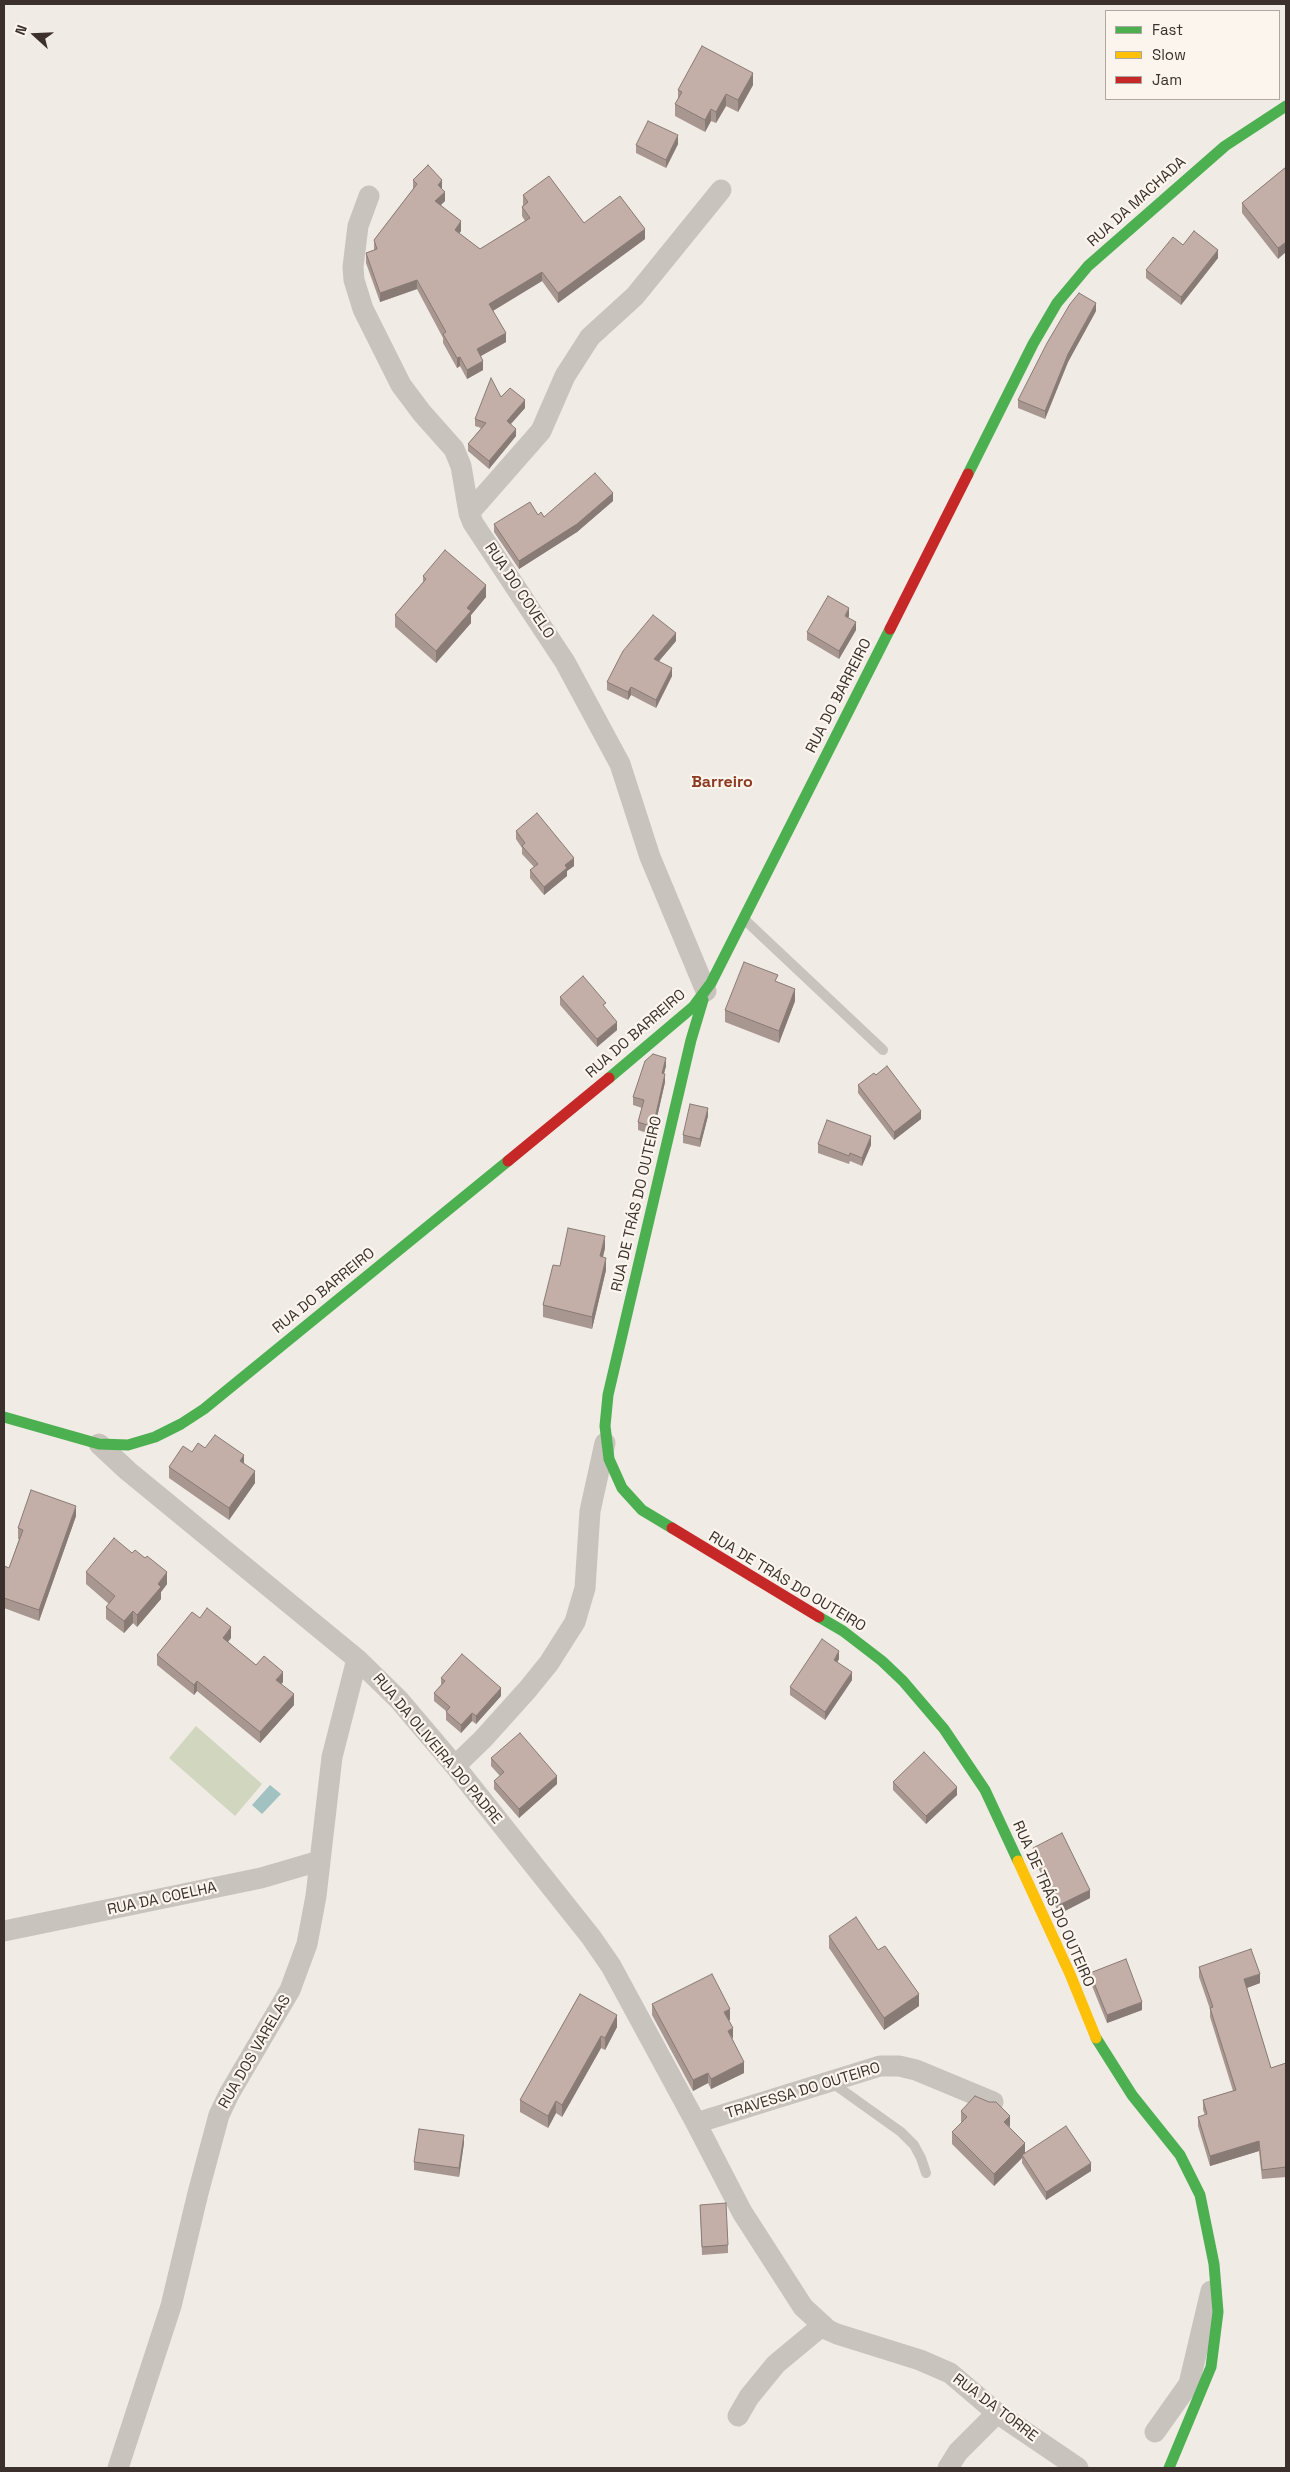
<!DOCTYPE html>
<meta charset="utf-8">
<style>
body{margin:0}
#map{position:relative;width:1290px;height:2472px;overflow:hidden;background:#f0ebe5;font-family:"Space Grotesk",sans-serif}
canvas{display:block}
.frame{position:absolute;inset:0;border:5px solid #3b302b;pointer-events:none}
.legend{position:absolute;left:1105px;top:10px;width:175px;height:90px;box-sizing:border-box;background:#fbf5ee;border:1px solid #aea6a0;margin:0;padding:6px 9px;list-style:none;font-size:15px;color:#3b302b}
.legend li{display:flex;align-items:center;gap:10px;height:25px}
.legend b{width:25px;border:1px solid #aea6a0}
.north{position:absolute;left:10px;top:10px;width:50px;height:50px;-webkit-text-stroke:4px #fbf5ee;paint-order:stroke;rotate:290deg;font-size:14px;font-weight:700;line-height:20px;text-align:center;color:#3b302b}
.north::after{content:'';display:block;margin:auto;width:18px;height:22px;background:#3b302b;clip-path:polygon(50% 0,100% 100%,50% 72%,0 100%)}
</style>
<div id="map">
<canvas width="1290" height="2472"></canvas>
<div class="frame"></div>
<ul class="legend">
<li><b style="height:6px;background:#4caf50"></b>Fast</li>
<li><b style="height:6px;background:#ffc107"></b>Slow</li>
<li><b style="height:6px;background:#c62828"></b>Jam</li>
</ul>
<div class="north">N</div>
</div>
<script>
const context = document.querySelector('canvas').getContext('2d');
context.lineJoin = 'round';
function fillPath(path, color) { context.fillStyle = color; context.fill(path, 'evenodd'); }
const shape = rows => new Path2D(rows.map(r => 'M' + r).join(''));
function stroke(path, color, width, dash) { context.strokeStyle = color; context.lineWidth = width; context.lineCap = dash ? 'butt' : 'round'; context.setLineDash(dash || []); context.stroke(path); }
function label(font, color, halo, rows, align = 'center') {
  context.font = font + ' "Space Grotesk",sans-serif'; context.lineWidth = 4.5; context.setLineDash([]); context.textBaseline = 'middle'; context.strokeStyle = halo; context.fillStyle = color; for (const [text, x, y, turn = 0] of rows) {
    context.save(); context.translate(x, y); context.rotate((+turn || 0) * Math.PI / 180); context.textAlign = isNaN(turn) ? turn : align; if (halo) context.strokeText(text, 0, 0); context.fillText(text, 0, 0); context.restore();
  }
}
fillPath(shape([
 [196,1726,262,1784,235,1816,169,1758]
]), '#d1d6bf');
fillPath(shape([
 [270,1785,281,1794,262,1814,252,1805]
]), '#a1c2c1');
stroke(shape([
 [746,921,883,1050],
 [831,2082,901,2132,914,2145,921,2158,926,2173]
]), '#c9c3be', 10);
stroke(shape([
 [369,196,358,226,353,267,354,280,363,309,401,385,422,413,454,449,461,466,469,513,473,523,565,662,620,764,650,857,706,991],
 [469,513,541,431,565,376,590,337,635,296,721,190],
 [99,1444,128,1471,357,1659,399,1700,455,1766,591,1937,611,1966,696,2123,742,2212,803,2307,828,2330,837,2334,920,2360,950,2373,997,2413,1078,2468],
 [455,1766,483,1739,528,1689,549,1663,575,1622,585,1588,590,1511,605,1443],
 [4,1931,261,1878,319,1861],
 [696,2123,880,2066,899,2066,916,2070,993,2102],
 [738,2416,749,2397,776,2364,823,2325],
 [1155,2432,1189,2384,1211,2291],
 [118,2468,171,2306,198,2193,219,2115,229,2094,290,1990,307,1944,316,1896,332,1757,357,1659],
 [948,2468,958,2452,997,2413]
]), '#c9c3be', 21);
stroke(shape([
 [968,474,1033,344,1057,303,1088,266,1225,146,1286,106],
 [609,1078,693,1007,711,983,890,629],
 [4,1417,99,1444,128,1445,155,1437,181,1424,204,1409,508,1161],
 [672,1528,642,1510,622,1488,609,1459,605,1426,608,1395,691,1040,703,1000],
 [819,1617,843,1631,882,1661,903,1681,944,1729,985,1790,1018,1861],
 [1096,2038,1132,2095,1180,2155,1200,2195,1214,2264,1218,2312,1211,2367,1169,2468]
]), '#4caf50', 11);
stroke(shape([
 [1018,1861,1070,1974,1096,2038]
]), '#ffc107', 11);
stroke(shape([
 [890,629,968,474],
 [508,1161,609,1078],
 [672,1528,819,1617]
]), '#c62828', 11);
fillPath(shape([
 [753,85,738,112,726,106,716,123,711,121,705,132,675,116,675,104,678,99,678,90],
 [678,144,666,168,636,153,636,145],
 [1286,167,1278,259,1242,213,1242,203],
 [413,180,442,189,445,201,441,205,461,231,459,233,480,249,525,221,522,216,522,207,523,205,523,195,584,223,645,239,558,303,542,281,493,311,506,342,481,356,483,370,467,379,460,366,457,368,443,343,443,338,417,289,380,302,366,263,366,253,374,250,374,240,413,189],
 [1183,245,1218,258,1181,305,1146,278,1146,270],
 [1096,311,1068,362,1045,419,1018,408,1018,400],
 [501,397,525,408,511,424,516,436,489,469,468,451,468,444,481,428,475,426,475,419],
 [613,501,577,532,519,569,494,532,494,524,538,515,544,517],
 [423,576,486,597,471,615,471,623,436,663,395,627,395,615,423,582],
 [849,616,848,618,856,630,839,659,807,640,807,632],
 [676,641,659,661,672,676,656,708,631,695,628,700,607,690,607,682],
 [516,831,574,866,567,871,567,876,544,895,530,878,530,870,534,867,522,854,522,848,516,839],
 [560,997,606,1009,617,1030,597,1047,560,1005],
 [795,1001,779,1043,725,1022,725,1010],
 [666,1066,664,1073,665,1082,653,1135,638,1130,638,1122,642,1108,633,1105,633,1097],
 [858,1085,921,1119,894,1140,858,1093],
 [708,1116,700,1147,683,1143,683,1135],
 [818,1144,871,1145,862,1166,850,1161,849,1164,818,1153],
 [605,1248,603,1257,606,1270,592,1329,543,1317,543,1305,560,1266],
 [205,1448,244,1463,255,1483,229,1520,169,1478,169,1467,192,1452],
 [76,1516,39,1621,4,1608,4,1566,9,1568,19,1539,18,1539,18,1528],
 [86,1572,167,1584,161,1592,161,1599,137,1627,133,1623,124,1633,106,1619,106,1607,109,1604,86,1584],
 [200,1618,231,1638,228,1642,256,1665,283,1682,281,1684,294,1705,260,1743,197,1691,194,1695,157,1665,157,1655],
 [839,1659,837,1662,852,1680,825,1720,790,1695,790,1687],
 [441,1678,501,1696,476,1724,472,1721,461,1733,446,1720,446,1711,434,1701,434,1693,441,1685],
 [491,1758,557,1784,519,1818,494,1789,494,1781,500,1776,491,1766],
 [893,1782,957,1795,926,1824,893,1790],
 [1033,1848,1090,1898,1059,1914,1033,1856],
 [829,1936,878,1950,919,2006,884,2030,829,1948],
 [1199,1967,1260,1983,1247,1988,1271,2068,1286,2063,1286,2177,1262,2179,1259,2151,1210,2166,1198,2126,1198,2117,1205,2115,1203,2110,1203,2100,1233,2091,1210,2017,1210,2009,1199,1977],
 [1090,1973,1142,2010,1107,2023,1090,1981],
 [580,1994,617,2027,605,2050,601,2048,562,2117,556,2113,548,2128,520,2112,520,2100],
 [652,2004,730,2020,728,2021,732,2039,744,2073,711,2089,708,2083,693,2091,652,2015],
 [989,2102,1010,2128,1025,2153,1091,2171,1046,2200,1022,2163,1022,2158,994,2186,952,2144,952,2132,961,2123,961,2111],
 [464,2143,459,2177,414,2170,414,2162],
 [700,2205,728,2245,728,2253,702,2255]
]), '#a89690');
fillPath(shape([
 [753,73,753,85,738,112,738,100],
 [726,94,726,106,716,123,716,112],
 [711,109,711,121,705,132,705,120],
 [678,135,678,144,666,168,666,160],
 [442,180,442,190,438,185],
 [445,192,445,201,435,210,435,201],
 [461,221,461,231,455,239,455,230],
 [645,229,645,239,558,303,558,293],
 [1286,242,1286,252,1278,259,1278,248],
 [1218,250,1218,258,1181,305,1181,297],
 [542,272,542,281,489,313,489,304],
 [417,280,417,289,380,302,380,293],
 [1096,303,1096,311,1068,362,1045,419,1045,411,1068,354],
 [506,333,506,342,477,358,477,349],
 [460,357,460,366,457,368,457,358],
 [483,361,483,370,467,379,467,370],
 [525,400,525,408,507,428,507,421],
 [516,429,516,436,489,469,489,461],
 [613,493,613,501,577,532,519,569,519,561],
 [486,585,486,597,471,615,471,623,436,663,436,651,467,608],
 [849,608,849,616,845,624,845,616],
 [856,622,856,630,839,659,839,651],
 [676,633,676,641,654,667,654,659],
 [672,668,672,676,656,708,656,700],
 [631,687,631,695,628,700,628,692],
 [574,858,574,866,567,871,567,876,544,895,544,887,565,865],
 [795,989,795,1001,779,1043,779,1031],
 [617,1022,617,1030,597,1047,597,1039],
 [666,1058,666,1066,662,1081,662,1073],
 [665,1074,665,1082,653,1135,653,1127],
 [708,1108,708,1116,700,1147,700,1139],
 [921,1111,921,1119,894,1140,894,1132],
 [871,1136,871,1145,862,1166,862,1158],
 [605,1236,605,1248,600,1268,600,1256],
 [606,1258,606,1270,592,1329,592,1317],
 [244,1455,244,1467,240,1461],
 [255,1471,255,1483,229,1520,229,1508],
 [76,1506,76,1516,39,1621,39,1610],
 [167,1572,167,1584,161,1592,161,1599,137,1627,137,1615,158,1584],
 [133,1611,133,1623,124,1633,124,1621],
 [231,1627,231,1638,223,1648,223,1638],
 [839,1651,839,1659,834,1668,834,1660],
 [283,1672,283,1682,276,1690,276,1680],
 [852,1672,852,1680,825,1720,825,1712],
 [197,1681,197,1691,194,1695,194,1685],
 [501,1688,501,1696,476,1724,476,1716],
 [294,1694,294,1705,260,1743,260,1732],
 [472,1713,472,1721,461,1733,461,1725],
 [557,1776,557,1784,519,1818,519,1809],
 [957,1787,957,1795,926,1824,926,1816],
 [1090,1890,1090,1898,1059,1914,1059,1905],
 [1260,1974,1260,1983,1244,1989,1244,1979],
 [919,1994,919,2006,884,2030,884,2018],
 [1142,2002,1142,2010,1107,2023,1107,2015],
 [730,2009,730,2020,724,2023,724,2012],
 [617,2015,617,2027,605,2050,605,2038],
 [733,2028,733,2039,728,2031],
 [601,2036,601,2048,562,2117,562,2105],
 [744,2062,744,2073,711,2089,711,2079],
 [708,2073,708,2083,693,2091,693,2080],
 [556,2101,556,2113,548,2128,548,2116],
 [1010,2116,1010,2127,1004,2122],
 [464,2135,464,2143,459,2177,459,2168],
 [1259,2141,1259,2151,1210,2166,1210,2156],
 [1025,2143,1025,2155,1022,2155,1022,2158,994,2186,994,2174],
 [1091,2163,1091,2171,1046,2200,1046,2192]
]), '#887a75');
const building = shape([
 [702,46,753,73,738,100,726,94,716,112,711,109,705,120,675,104,682,92,678,90,702,46],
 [648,121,678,135,666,160,636,145,648,121],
 [428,165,442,180,438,185,445,192,435,201,461,221,455,230,480,249,530,218,522,207,528,202,523,195,549,176,584,223,620,196,645,229,558,293,542,272,489,304,506,333,477,349,483,361,467,370,460,357,457,358,443,334,446,332,417,280,380,293,366,253,377,249,374,240,417,184,413,180,428,165],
 [1286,167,1286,242,1278,248,1242,203,1286,167],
 [1194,231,1218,250,1181,297,1146,270,1173,237,1183,245,1194,231],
 [1079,293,1096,303,1068,354,1045,411,1018,400,1047,343,1070,304,1079,293],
 [491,378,501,397,510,388,525,400,507,421,516,429,489,461,468,444,486,423,475,419,491,378],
 [595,473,613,493,577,524,519,561,494,524,530,502,538,515,541,512,544,517,595,473],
 [445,550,486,585,467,608,471,611,436,651,395,615,426,579,423,576,445,550],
 [828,596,849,608,845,616,856,622,839,651,807,632,828,596],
 [653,615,676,633,654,659,672,668,656,700,631,687,628,692,607,682,623,651,653,615],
 [537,813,574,858,565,865,567,868,544,887,530,870,538,864,522,846,525,843,516,831,537,813],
 [744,962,778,975,775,981,795,989,779,1031,725,1010,744,962],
 [583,976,606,1003,603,1005,617,1022,597,1039,560,997,583,976],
 [653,1054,666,1058,662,1073,665,1074,653,1127,638,1122,644,1100,633,1097,645,1061,653,1054],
 [887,1066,921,1111,894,1132,858,1085,874,1073,876,1075,887,1066],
 [690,1104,708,1108,700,1139,683,1135,690,1104],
 [827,1120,871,1136,862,1158,850,1153,849,1156,818,1144,827,1120],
 [568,1228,605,1236,600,1256,606,1258,592,1317,543,1305,553,1265,560,1266,568,1228],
 [215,1435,244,1455,240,1461,255,1471,229,1508,169,1467,183,1446,192,1452,198,1443,205,1448,215,1435],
 [31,1490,76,1506,39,1610,4,1598,4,1566,9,1568,23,1530,18,1528,31,1490],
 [114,1538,132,1553,135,1550,145,1558,147,1556,167,1572,158,1584,161,1587,137,1615,133,1611,124,1621,106,1607,115,1596,86,1572,114,1538],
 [207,1608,231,1627,223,1638,256,1665,264,1656,283,1672,276,1680,294,1694,260,1732,197,1681,194,1685,157,1655,192,1612,200,1618,207,1608],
 [822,1639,839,1651,834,1660,852,1672,825,1712,790,1687,822,1639],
 [462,1654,501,1688,476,1716,472,1713,461,1725,446,1712,450,1707,434,1693,445,1681,441,1678,462,1654],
 [520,1733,557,1776,519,1809,494,1781,504,1772,491,1758,520,1733],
 [924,1752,957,1787,926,1816,893,1782,924,1752],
 [1062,1833,1090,1890,1059,1905,1033,1848,1062,1833],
 [856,1917,878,1950,885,1946,919,1994,884,2018,829,1936,856,1917],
 [1251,1949,1260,1974,1244,1979,1271,2068,1286,2063,1286,2167,1262,2170,1259,2141,1210,2156,1198,2117,1207,2114,1203,2100,1236,2090,1210,2008,1213,2007,1199,1967,1251,1949],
 [1126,1959,1142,2002,1107,2015,1090,1973,1126,1959],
 [712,1974,730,2009,724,2012,733,2028,728,2031,744,2062,711,2079,708,2073,693,2080,652,2004,712,1974],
 [580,1994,617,2015,605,2038,601,2036,562,2105,556,2101,548,2116,520,2100,580,1994],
 [975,2096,989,2102,996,2102,1010,2116,1004,2122,1025,2143,994,2174,952,2132,967,2117,961,2111,975,2096],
 [1066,2126,1091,2163,1046,2192,1022,2155,1066,2126],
 [419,2129,464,2135,459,2168,414,2162,419,2129],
 [726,2203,728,2245,702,2247,700,2205,726,2203]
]);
fillPath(building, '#c3afa7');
stroke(building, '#887a75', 1);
label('15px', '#3b302b', '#fbf5ee', [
 ["RUA DA MACHADA",1137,202,-42],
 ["RUA DO COVELO",519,591,56],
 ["RUA DO BARREIRO",839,696,-63],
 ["RUA DO BARREIRO",636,1034,-41],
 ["RUA DE TRÁS DO OUTEIRO",637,1204,-77],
 ["RUA DO BARREIRO",324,1291,-39],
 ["RUA DE TRÁS DO OUTEIRO",787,1582,31],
 ["RUA DA OLIVEIRA DO PADRE",437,1749,50],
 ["RUA DA COELHA",162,1899,-12],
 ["RUA DE TRÁS DO OUTEIRO",1053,1904,66],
 ["RUA DOS VARELAS",255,2052,-60],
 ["TRAVESSA DO OUTEIRO",803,2091,-17],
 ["RUA DA TORRE",995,2408,37]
]);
label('bold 16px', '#8c3b22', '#fbf5ee', [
 ["Barreiro",722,783]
]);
</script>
